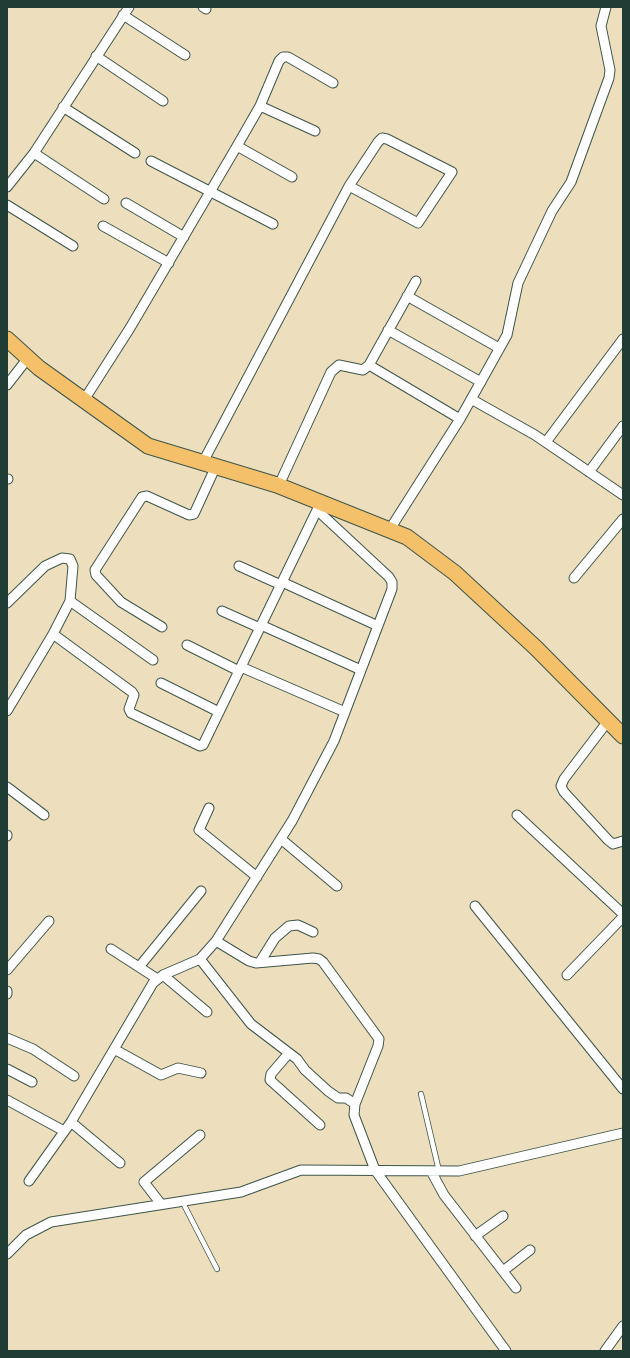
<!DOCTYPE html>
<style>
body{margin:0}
#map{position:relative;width:630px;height:1358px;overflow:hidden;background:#eddfbd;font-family:"Playpen Sans",sans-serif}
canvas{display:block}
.frame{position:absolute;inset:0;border:8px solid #1f3d34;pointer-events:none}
</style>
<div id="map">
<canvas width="630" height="1358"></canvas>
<div class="frame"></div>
</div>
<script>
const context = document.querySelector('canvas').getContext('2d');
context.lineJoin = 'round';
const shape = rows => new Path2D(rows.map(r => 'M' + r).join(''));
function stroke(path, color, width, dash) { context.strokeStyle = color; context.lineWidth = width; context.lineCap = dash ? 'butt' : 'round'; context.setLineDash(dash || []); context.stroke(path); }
const service = shape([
 [421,1094,439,1171],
 [182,1201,217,1269]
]);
const minor = shape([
 [203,7,206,9],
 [123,15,185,55],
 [96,56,163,101],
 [260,106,315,131],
 [63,107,135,153],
 [237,146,292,177],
 [34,153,104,199],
 [151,161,273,224],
 [7,187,34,153,129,7],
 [126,203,184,237],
 [7,205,73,246],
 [103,226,169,263],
 [407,296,499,348],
 [388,330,481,382],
 [369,365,460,419],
 [7,385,28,358],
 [471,399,535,435,623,495],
 [84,400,130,328,237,146,260,106,279,61,283,57,288,57,333,83],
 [546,442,623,339],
 [203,462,349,186,378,142,382,138,387,139,452,172,418,223,349,186],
 [589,472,623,426],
 [7,479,8,479],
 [279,485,331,372,339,365,363,370,369,365,416,281],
 [390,529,460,419,507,335,518,283,552,211,571,182,609,78,610,70,601,26,606,7],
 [239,566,281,585],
 [574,578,623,519],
 [282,582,378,626],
 [70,601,153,660],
 [7,603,45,566,62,558,70,559,73,566,70,601,53,634,7,711],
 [222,611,260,628],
 [261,625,361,670],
 [162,627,121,602,96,575,95,570,142,497,147,496,189,515,194,514,216,466],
 [53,634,132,692,134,695,129,709,131,713,200,746,203,745,319,506],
 [187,645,239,671],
 [241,667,345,712],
 [161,683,219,712],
 [608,721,564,779,561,786,564,792,608,840,613,844,623,841],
 [7,787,44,815],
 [209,808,199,830,257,877],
 [517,815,623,914],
 [7,835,7,836],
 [281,839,337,886],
 [475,906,623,1089],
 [216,941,249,961,256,963,313,958,319,959,323,962,379,1039,378,1046,355,1104],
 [111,949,156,978],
 [200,959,251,1024,297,1059,305,1070,328,1091,338,1098,346,1098,355,1104,354,1115,375,1170,506,1351],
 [260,962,275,938,289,926,298,925,313,932],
 [139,967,201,891],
 [7,970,49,921],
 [163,975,207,1012],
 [567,975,623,917],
 [7,991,7,994],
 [7,1038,33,1049,74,1076],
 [114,1049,161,1075,178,1068,201,1073],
 [289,1053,271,1074,270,1080,320,1125],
 [7,1069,32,1082],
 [7,1100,64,1131],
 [71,1122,120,1163],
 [431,1171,444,1195,516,1288],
 [29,1181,71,1122,153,983,163,975,200,959,216,941,292,821,334,741,392,589,392,582,389,577,317,510],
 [161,1204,144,1182,200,1135],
 [475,1236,503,1216],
 [7,1254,26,1235,51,1222,241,1192,301,1170,459,1171,623,1133],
 [503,1271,530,1250],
 [605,1351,623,1326]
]);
const trunk = shape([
 [7,339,39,368,148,446,277,485,407,537,455,573,536,648,623,736]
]);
stroke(service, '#3e5549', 6);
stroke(minor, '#3e5549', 11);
stroke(trunk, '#3e5549', 17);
stroke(service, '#fff', 4.5);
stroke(minor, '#fff', 9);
stroke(trunk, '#f4c16a', 15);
</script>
